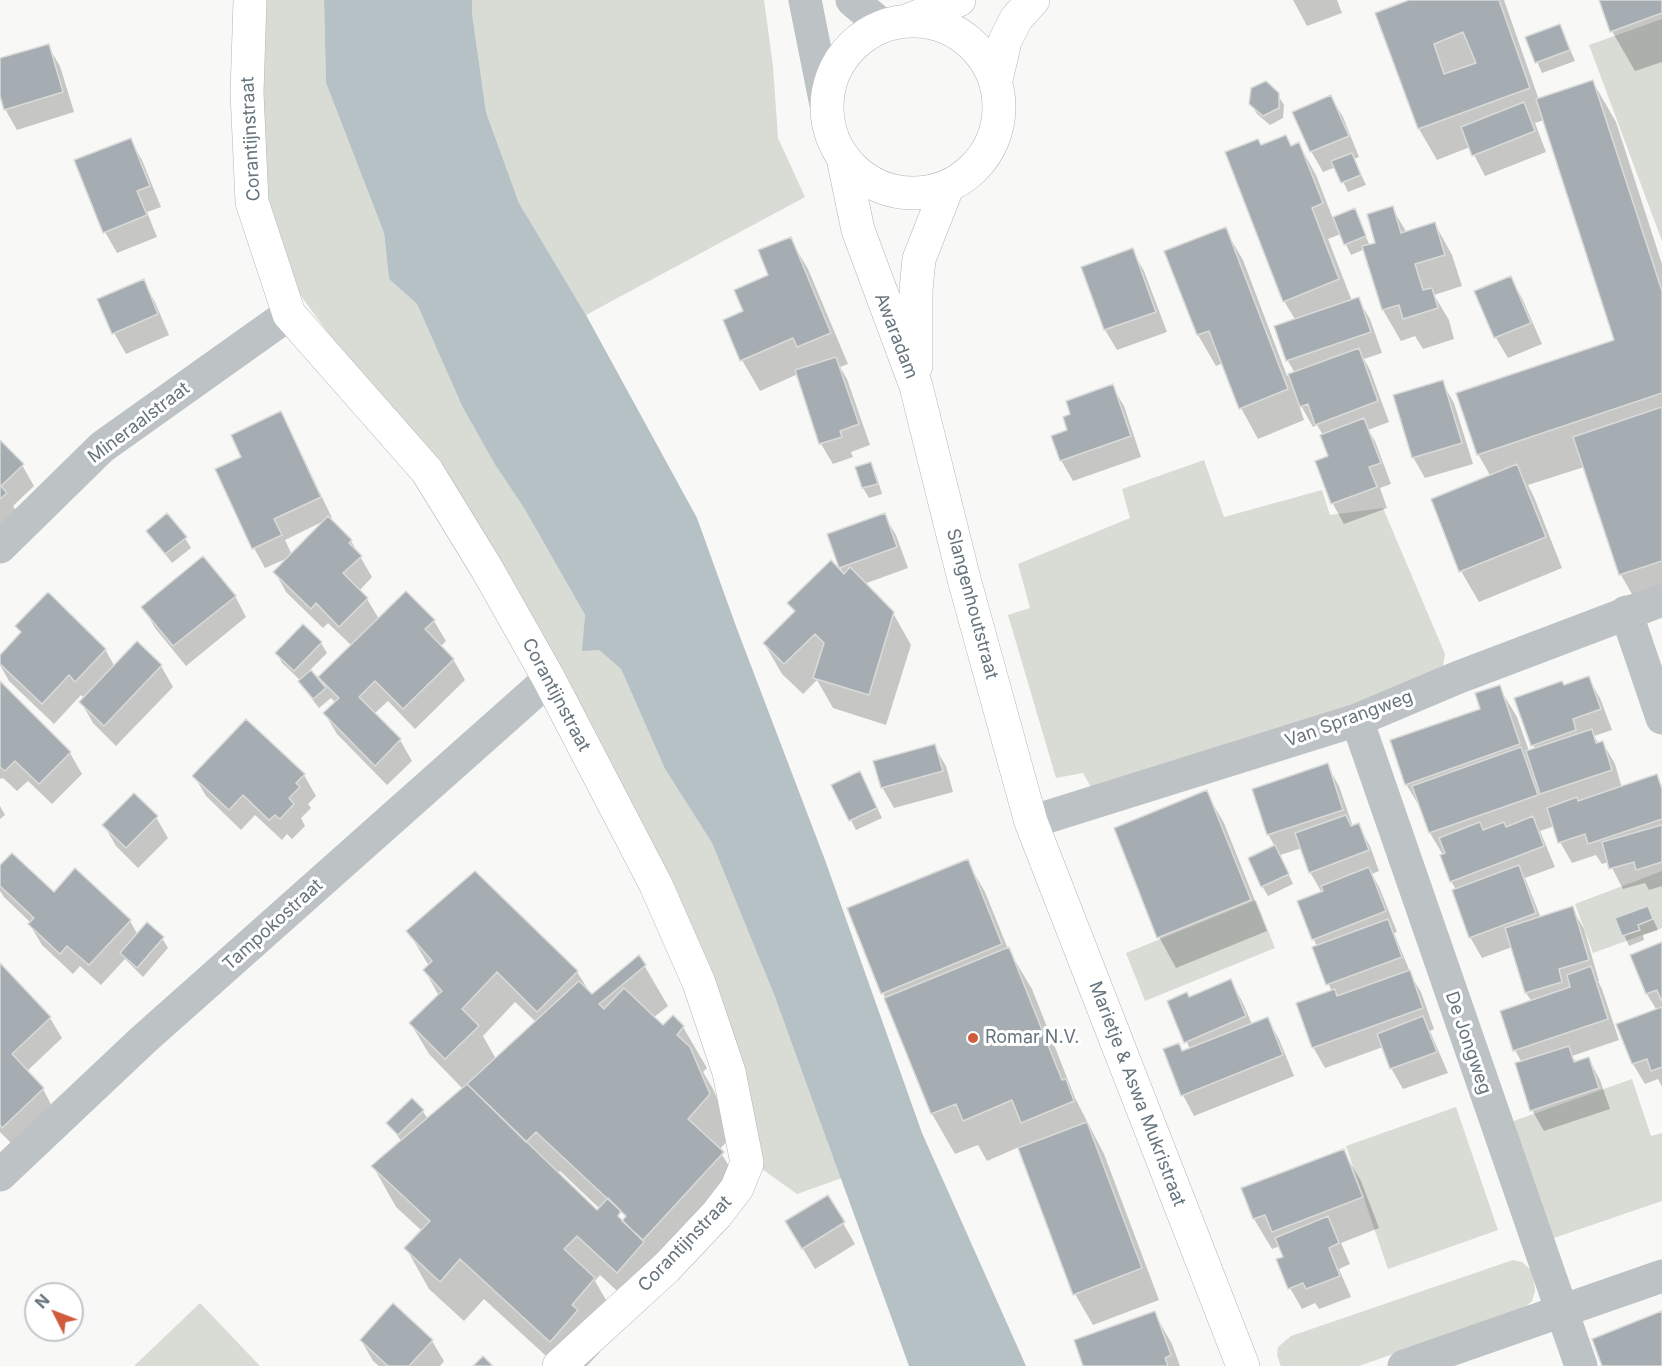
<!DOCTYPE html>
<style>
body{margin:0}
#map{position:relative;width:1662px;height:1366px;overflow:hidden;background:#f8f8f6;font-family:Inter,sans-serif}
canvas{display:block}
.north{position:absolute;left:24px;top:1282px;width:60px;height:60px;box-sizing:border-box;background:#fff;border:2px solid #c2c7cb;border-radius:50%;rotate:312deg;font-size:16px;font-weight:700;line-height:24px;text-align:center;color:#66747d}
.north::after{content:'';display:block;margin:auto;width:21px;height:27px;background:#d05c3d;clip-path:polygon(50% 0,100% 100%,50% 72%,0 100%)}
</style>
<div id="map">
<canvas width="1662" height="1366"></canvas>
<div class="north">N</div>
</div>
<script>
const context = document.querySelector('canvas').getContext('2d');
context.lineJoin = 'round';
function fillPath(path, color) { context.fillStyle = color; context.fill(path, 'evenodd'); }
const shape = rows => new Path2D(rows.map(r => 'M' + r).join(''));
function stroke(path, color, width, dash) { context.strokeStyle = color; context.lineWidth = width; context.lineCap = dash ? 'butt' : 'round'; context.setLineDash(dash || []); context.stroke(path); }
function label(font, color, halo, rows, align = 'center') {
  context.font = font + ' Inter,sans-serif'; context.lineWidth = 6; context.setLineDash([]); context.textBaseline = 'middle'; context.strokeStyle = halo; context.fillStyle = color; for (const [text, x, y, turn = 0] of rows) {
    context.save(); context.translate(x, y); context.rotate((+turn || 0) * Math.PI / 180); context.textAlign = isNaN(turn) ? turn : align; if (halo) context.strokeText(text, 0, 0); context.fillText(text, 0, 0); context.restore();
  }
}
fillPath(shape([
 [264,0,324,0,326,83,384,233,389,279,417,304,462,406,494,463,524,508,585,615,583,650,599,650,621,669,665,769,712,843,775,997,842,1178,797,1194,762,1169,707,971,353,367,301,296,285,268,263,179,261,144],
 [472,0,764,0,773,66,778,138,805,197,586,315,519,203,486,112,472,13],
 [1662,19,1662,241,1589,45],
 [1204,460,1224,517,1322,490,1330,515,1383,508,1445,654,1443,667,1433,678,1092,789,1083,773,1056,778,1008,615,1030,608,1018,564,1130,518,1122,489],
 [1662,871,1662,928,1593,953,1575,904],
 [1256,900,1275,948,1145,1001,1126,953],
 [1632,1079,1651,1136,1662,1133,1662,1201,1548,1240,1508,1123],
 [1456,1107,1498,1230,1388,1269,1346,1146],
 [1513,1260,1522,1262,1532,1271,1534,1280,1535,1291,1532,1301,1524,1308,1359,1366,1281,1366,1280,1364,1277,1355,1278,1347,1291,1336],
 [200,1303,260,1366,134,1366]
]), '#d8dcd5');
fillPath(shape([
 [324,0,472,0,472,13,486,112,519,203,586,315,697,518,737,629,825,860,922,1133,1026,1366,909,1366,775,997,712,843,665,769,621,669,599,650,582,651,585,615,524,508,494,463,462,406,417,304,389,279,384,233,326,83]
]), '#b6c1c5');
fillPath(shape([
 [1293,0,1337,0,1342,13,1307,26],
 [1413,0,1504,0,1539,100,1593,82,1616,122,1662,264,1662,609,1644,615,1621,575,1584,467,1528,485,1534,497,1562,568,1479,602,1461,571,1491,477,1478,454,1616,341,1544,120,1535,123,1546,152,1485,176,1470,147,1437,160,1419,129,1377,13],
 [1601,0,1662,0,1662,62,1635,71,1612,31],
 [1560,26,1575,61,1542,73,1527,38],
 [48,46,60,66,74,112,17,130,5,109,0,91,0,60],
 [1277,94,1284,105,1283,118,1270,125,1257,114,1251,104],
 [1331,97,1343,117,1359,157,1354,159,1366,185,1348,192,1336,167,1323,172,1311,151],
 [130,140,142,160,161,207,147,212,157,237,117,253,105,232,76,161],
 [1299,144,1316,175,1333,219,1354,210,1370,246,1377,244,1392,208,1407,233,1435,224,1452,255,1462,286,1434,295,1449,320,1454,339,1423,349,1415,336,1401,341,1383,310,1365,249,1351,255,1341,234,1328,239,1352,301,1358,299,1370,319,1382,353,1364,359,1370,370,1389,422,1368,430,1375,441,1391,484,1380,488,1387,508,1344,524,1333,504,1317,462,1330,457,1323,435,1317,425,1313,427,1300,404,1299,405,1304,420,1258,439,1241,408,1223,363,1216,366,1198,335,1166,252,1225,229,1243,260,1287,376,1295,373,1288,361,1276,327,1296,321,1284,301,1261,147,1292,147],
 [790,239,808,269,848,364,840,367,847,379,870,445,851,452,853,457,833,464,821,444,798,374,760,391,742,360,745,312,770,276],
 [1132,250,1144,271,1167,332,1117,350,1105,330,1083,268],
 [1510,278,1522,298,1542,344,1508,358,1496,338,1476,292],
 [143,281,155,302,169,335,126,354,114,333,99,300],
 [1442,382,1454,403,1473,464,1425,478,1413,457],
 [1112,386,1124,406,1141,457,1073,481,1061,460,1072,414],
 [281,413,292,434,332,518,329,519,351,541,372,577,359,591,367,599,379,619,434,621,446,641,440,647,453,659,465,680,415,729,388,701,374,714,400,740,412,761,387,785,337,734,325,714,336,703,331,698,319,708,306,691,301,681,282,663,277,653,321,643,327,653,309,671,325,689,326,688,320,678,352,646,328,623,323,628,286,592,275,572,288,558,265,568,254,548,243,458],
 [324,521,292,555,285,540],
 [0,442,22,465,34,486,13,506,18,514,0,532],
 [870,464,876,474,882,494,869,498,863,488,857,468],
 [884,515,896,535,908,568,864,584,893,613,911,645,886,725,833,708,817,680,803,694,782,674,764,643,795,613,789,603,845,576,840,567],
 [148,531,185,538,191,548,172,563],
 [235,596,246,617,186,666,155,628,143,607],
 [17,626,105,649,115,667,137,643,161,666,173,687,116,746,93,723,81,702,84,698,81,695,54,724,9,681,0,665,0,657,22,634],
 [1588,678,1600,698,1612,730,1594,736,1599,744,1603,743,1615,764,1622,788,1657,776,1662,786,1662,886,1649,890,1645,883,1623,889,1609,862,1602,864,1596,855,1572,863,1560,842,1555,826,1540,831,1555,867,1525,878,1541,918,1572,908,1584,929,1599,981,1598,981,1602,989,1619,1040,1572,1056,1577,1063,1589,1059,1600,1080,1610,1109,1544,1131,1532,1110,1522,1063,1515,1050,1532,1002,1526,993,1512,947,1482,958,1470,937,1456,890,1451,881,1443,855,1430,833,1424,814,1406,784,1482,710,1499,687,1517,717,1529,751,1535,749,1533,745,1563,686],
 [0,683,70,753,82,774,52,804,28,781,17,791,3,778,0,779],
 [934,746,946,766,953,792,894,808,882,787],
 [1327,765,1339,786,1353,827,1358,825,1370,846,1379,871,1372,874,1380,889,1397,932,1394,933,1413,979,1421,992,1434,1029,1430,1031,1448,1073,1403,1089,1391,1068,1383,1047,1325,1068,1313,1047,1332,992,1314,948,1317,947,1299,902,1322,893,1310,872,1302,848,1280,855,1293,884,1268,896,1262,886,1275,847,1268,834],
 [304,775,316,796,308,804,311,808,301,818,305,826,292,839,287,834,282,840,255,815,241,830,206,796,194,776],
 [865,782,882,818,856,830,833,785],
 [1206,792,1224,823,1267,931,1176,968,1159,937],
 [0,806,5,815,0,819],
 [156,817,168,838,138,868,116,846,104,825],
 [967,861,985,892,1008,949,1032,989,1075,1098,1104,1154,1159,1300,1093,1325,1075,1294,1019,1147,987,1161,978,1145,955,1154,932,1114,883,993],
 [0,868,54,894,130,921,138,935,162,938,168,948,143,977,125,959,101,985,80,966,73,974,42,945,30,925,31,923,4,897,0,891],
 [1648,908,1658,930,1643,935,1644,940,1629,946,1617,919],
 [408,931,577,972,592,996,644,965,668,1006,653,1018,663,1027,673,1017,683,1027,707,1068,703,1072,713,1089,733,1135,719,1150,746,1193,640,1312,600,1275,595,1281,617,1319,596,1344,600,1352,587,1366,557,1366,484,1299,464,1321,429,1289,406,1248,422,1231,396,1207,373,1166,402,1142,388,1123,422,1110,428,1119,463,1089,429,1054,411,1024,439,996,425,971,429,966],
 [515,1002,536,1022,496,1059,483,1036],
 [560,1171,600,1209,597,1212,557,1174],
 [621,1209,629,1216,622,1223,616,1216],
 [1662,944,1662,1087,1658,1079,1645,1084,1633,1064,1656,1009,1647,994,1632,956],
 [0,966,50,1018,62,1038,26,1072,43,1089,54,1110,15,1147,0,1132],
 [1230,981,1242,1001,1252,1024,1267,1018,1279,1039,1294,1076,1194,1116,1183,1095,1183,1052,1190,1049,1169,1002,1189,999],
 [1343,1150,1361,1181,1379,1228,1341,1243,1350,1264,1339,1269,1351,1297,1319,1309,1315,1303,1302,1309,1290,1288,1278,1260,1284,1257,1280,1246,1272,1249,1254,1219],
 [828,1197,855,1244,815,1269,787,1222],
 [1154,1313,1172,1344,1180,1366,1085,1366],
 [361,1340,432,1341,444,1361,440,1366,379,1366,373,1361]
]), '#0003');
const building = shape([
 [1409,0,1499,0,1530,88,1418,129,1375,13,1409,0],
 [1463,32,1476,63,1444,74,1434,44,1463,32],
 [1599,0,1662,0,1662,13,1610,32,1599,0],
 [1560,24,1570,50,1535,63,1525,37,1560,24],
 [49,44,63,92,4,110,0,96,0,58,49,44],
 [1593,80,1662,291,1662,393,1477,455,1456,393,1614,340,1536,99,1593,80],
 [1266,81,1279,93,1279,108,1263,116,1249,104,1251,88,1266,81],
 [1331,95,1349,136,1310,152,1292,112,1331,95],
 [1524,102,1535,131,1472,156,1461,127,1524,102],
 [1286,135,1291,146,1299,142,1323,203,1312,208,1339,279,1283,302,1225,152,1258,139,1261,145,1286,135],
 [131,138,150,186,137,191,147,215,103,233,74,160,131,138],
 [1352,153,1361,175,1341,183,1331,161,1352,153],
 [1393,206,1401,233,1435,222,1445,255,1415,264,1423,290,1432,288,1438,308,1403,319,1399,305,1382,310,1362,246,1375,243,1367,214,1393,206],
 [1355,208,1366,236,1344,245,1333,217,1355,208],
 [1226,227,1288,389,1239,409,1209,331,1197,335,1164,251,1226,227],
 [791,237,831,333,797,347,793,338,740,361,723,320,743,311,734,290,768,275,758,250,791,237],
 [1133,248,1156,312,1104,330,1081,267,1133,248],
 [1511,276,1531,323,1494,338,1474,291,1511,276],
 [144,279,158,314,112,334,97,299,144,279],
 [1359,297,1371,332,1286,361,1274,326,1359,297],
 [1359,348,1378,401,1315,425,1308,404,1300,407,1288,374,1359,348],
 [836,357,859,424,840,431,842,437,819,444,795,370,836,357],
 [1443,380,1462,443,1412,458,1393,395,1443,380],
 [1113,384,1131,436,1060,461,1051,436,1067,430,1063,417,1070,414,1066,401,1113,384],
 [1662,407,1662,561,1619,575,1573,437,1662,407],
 [281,411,321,497,274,519,282,535,252,549,215,469,241,457,231,435,281,411],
 [1364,418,1381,463,1369,467,1377,487,1331,504,1315,461,1328,456,1320,435,1364,418],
 [0,440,24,464,1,486,7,493,0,499,0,440],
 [871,462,878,484,862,488,855,467,871,462],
 [1517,464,1546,537,1459,572,1431,499,1517,464],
 [167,513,187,537,165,554,146,531,167,513],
 [885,513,897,547,839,568,827,534,885,513],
 [328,516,352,540,349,543,362,556,343,573,368,598,339,627,316,603,311,609,273,572,328,516],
 [203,556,236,596,173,646,141,607,203,556],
 [831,560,844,574,850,567,894,612,869,695,813,678,824,643,815,634,784,664,763,643,795,611,787,603,831,560],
 [406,591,435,620,425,629,454,659,403,709,375,681,359,697,401,739,375,766,323,713,339,698,318,677,406,591],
 [48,592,106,649,75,682,69,675,42,704,0,664,0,655,21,632,15,626,48,592],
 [303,624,322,642,294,671,275,653,303,624],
 [137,641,162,665,104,726,79,702,137,641],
 [311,670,326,688,313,699,298,681,311,670],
 [1589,676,1601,709,1573,719,1576,730,1531,746,1514,698,1562,681,1564,685,1589,676],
 [0,681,71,752,39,784,15,761,5,771,0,767,0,681],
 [1500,685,1520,744,1405,785,1390,740,1480,709,1475,693,1500,685],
 [246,719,305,774,296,783,300,787,289,798,294,804,280,819,275,815,269,820,243,795,229,810,192,776,246,719],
 [1592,729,1596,743,1603,741,1612,770,1540,794,1526,751,1592,729],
 [935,744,943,771,881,788,873,761,935,744],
 [1521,747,1538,795,1429,833,1412,786,1521,747],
 [1328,763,1343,810,1267,835,1252,789,1328,763],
 [860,771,877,808,849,821,831,785,860,771],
 [1657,774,1662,789,1662,819,1588,844,1585,834,1558,843,1547,808,1577,797,1578,801,1657,774],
 [1207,790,1251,900,1157,938,1114,828,1207,790],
 [134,793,158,816,126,848,102,825,134,793],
 [1346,815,1351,826,1359,823,1369,850,1309,873,1295,833,1346,815],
 [1533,816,1544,846,1450,882,1440,855,1445,853,1439,838,1480,822,1483,830,1504,822,1506,827,1533,816],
 [1662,825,1662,862,1636,870,1634,862,1609,869,1602,842,1662,825],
 [1275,845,1289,874,1261,887,1248,858,1275,845],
 [12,853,54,892,75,868,131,920,89,965,67,946,60,954,28,924,34,918,0,886,0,865,12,853],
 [968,859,1002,944,881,994,847,908,968,859],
 [1519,865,1536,913,1469,938,1452,890,1519,865],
 [1369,867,1386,911,1312,940,1297,901,1323,891,1321,886,1369,867],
 [475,871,578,971,537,1012,497,972,462,1009,479,1026,445,1059,409,1023,442,991,423,970,432,961,406,931,475,871],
 [1573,906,1589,960,1559,969,1562,982,1525,993,1505,928,1573,906],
 [1648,906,1653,919,1638,925,1640,930,1622,936,1615,918,1648,906],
 [1388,919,1402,957,1326,985,1312,947,1388,919],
 [147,922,164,937,137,968,120,953,147,922],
 [1662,942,1662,1002,1657,990,1646,994,1630,955,1662,942],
 [1009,947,1062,1080,1066,1079,1074,1101,1021,1123,1012,1100,963,1121,956,1104,931,1114,884,998,1009,947],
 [639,955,646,965,599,1004,604,1009,624,988,663,1025,673,1015,684,1026,677,1035,690,1047,710,1094,688,1119,724,1152,643,1240,622,1221,626,1216,536,1132,526,1142,467,1084,579,981,592,994,639,955],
 [0,963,51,1017,12,1054,44,1088,2,1128,0,1125,0,963],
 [1591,966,1608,1019,1513,1051,1500,1011,1570,987,1567,975,1591,966],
 [1410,970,1423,1008,1312,1048,1296,1003,1335,989,1337,996,1410,970],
 [1231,979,1246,1016,1184,1043,1167,1001,1187,992,1189,997,1231,979],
 [1662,1007,1662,1067,1651,1071,1647,1059,1632,1064,1616,1024,1662,1007],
 [1423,1016,1437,1052,1390,1069,1377,1034,1423,1016],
 [1268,1017,1283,1055,1181,1096,1163,1049,1179,1043,1182,1051,1268,1017],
 [1569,1046,1574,1062,1589,1057,1599,1088,1530,1111,1515,1063,1569,1046],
 [467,1084,597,1210,608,1198,621,1211,618,1216,644,1242,617,1273,577,1236,564,1249,595,1278,572,1305,578,1310,550,1342,460,1259,440,1282,404,1248,430,1221,371,1166,467,1084],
 [412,1098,424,1110,398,1135,386,1123,412,1098],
 [1087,1122,1142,1268,1073,1295,1018,1148,1087,1122],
 [1344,1149,1363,1197,1272,1232,1265,1215,1253,1219,1241,1188,1344,1149],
 [828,1195,845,1222,802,1249,785,1221,828,1195],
 [1328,1216,1339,1243,1329,1248,1340,1276,1306,1289,1303,1283,1288,1289,1276,1259,1283,1257,1275,1238,1328,1216],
 [393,1303,433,1340,409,1366,388,1366,360,1340,393,1303],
 [1155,1311,1171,1355,1165,1358,1168,1366,1083,1366,1074,1340,1155,1311],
 [1662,1311,1662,1366,1602,1366,1592,1339,1662,1311],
 [483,1356,493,1366,473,1366,483,1356]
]);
fillPath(building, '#a5adb2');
stroke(building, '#dadad8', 1.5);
const secondary = shape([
 [250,0,247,93,252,202,289,314,427,471,487,569,549,679,656,885,699,983,729,1072,747,1163,737,1188,717,1214,666,1268,559,1366],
 [909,20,959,0],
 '827 107a86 86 0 1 1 172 0a86 86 0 1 1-172 0Z',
 [996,80,1005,41,1016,19,1033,0],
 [843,158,858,230,916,386,964,579,1031,822,1243,1366],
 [916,366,916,290,919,259,947,188]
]);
stroke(secondary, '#b0b6ba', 34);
stroke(shape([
 [805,0,827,110],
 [852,0,883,26],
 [0,547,102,447,289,314],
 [1626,612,1662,718],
 [1357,720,1581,1366],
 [1031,822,1357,720,1459,677,1662,600],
 [0,1175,143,1040,549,679],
 [1404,1366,1662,1276]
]), '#bdc2c5', 33);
stroke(secondary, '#fff', 33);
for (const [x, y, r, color] of [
 [973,1038,6,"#d05c3d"]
]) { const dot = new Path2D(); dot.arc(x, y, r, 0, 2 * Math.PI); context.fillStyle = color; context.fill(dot); stroke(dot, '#fff', 2); }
label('18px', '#66747d', '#fff', [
 ["Corantijnstraat",251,139,-93],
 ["Awaradam",896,336,69],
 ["Mineraalstraat",139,423,-37],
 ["Slangenhoutstraat",972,604,75],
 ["Corantijnstraat",556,695,62],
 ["Van Sprangweg",1349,719,-20],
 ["Tampokostraat",273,925,-42],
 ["De Jongweg",1468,1043,71],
 ["Marietje & Aswa Mukristraat",1137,1094,69],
 ["Corantijnstraat",685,1244,-46]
]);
label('18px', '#66747d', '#fff', [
 ["Romar N.V.",985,1038]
], 'left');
</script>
